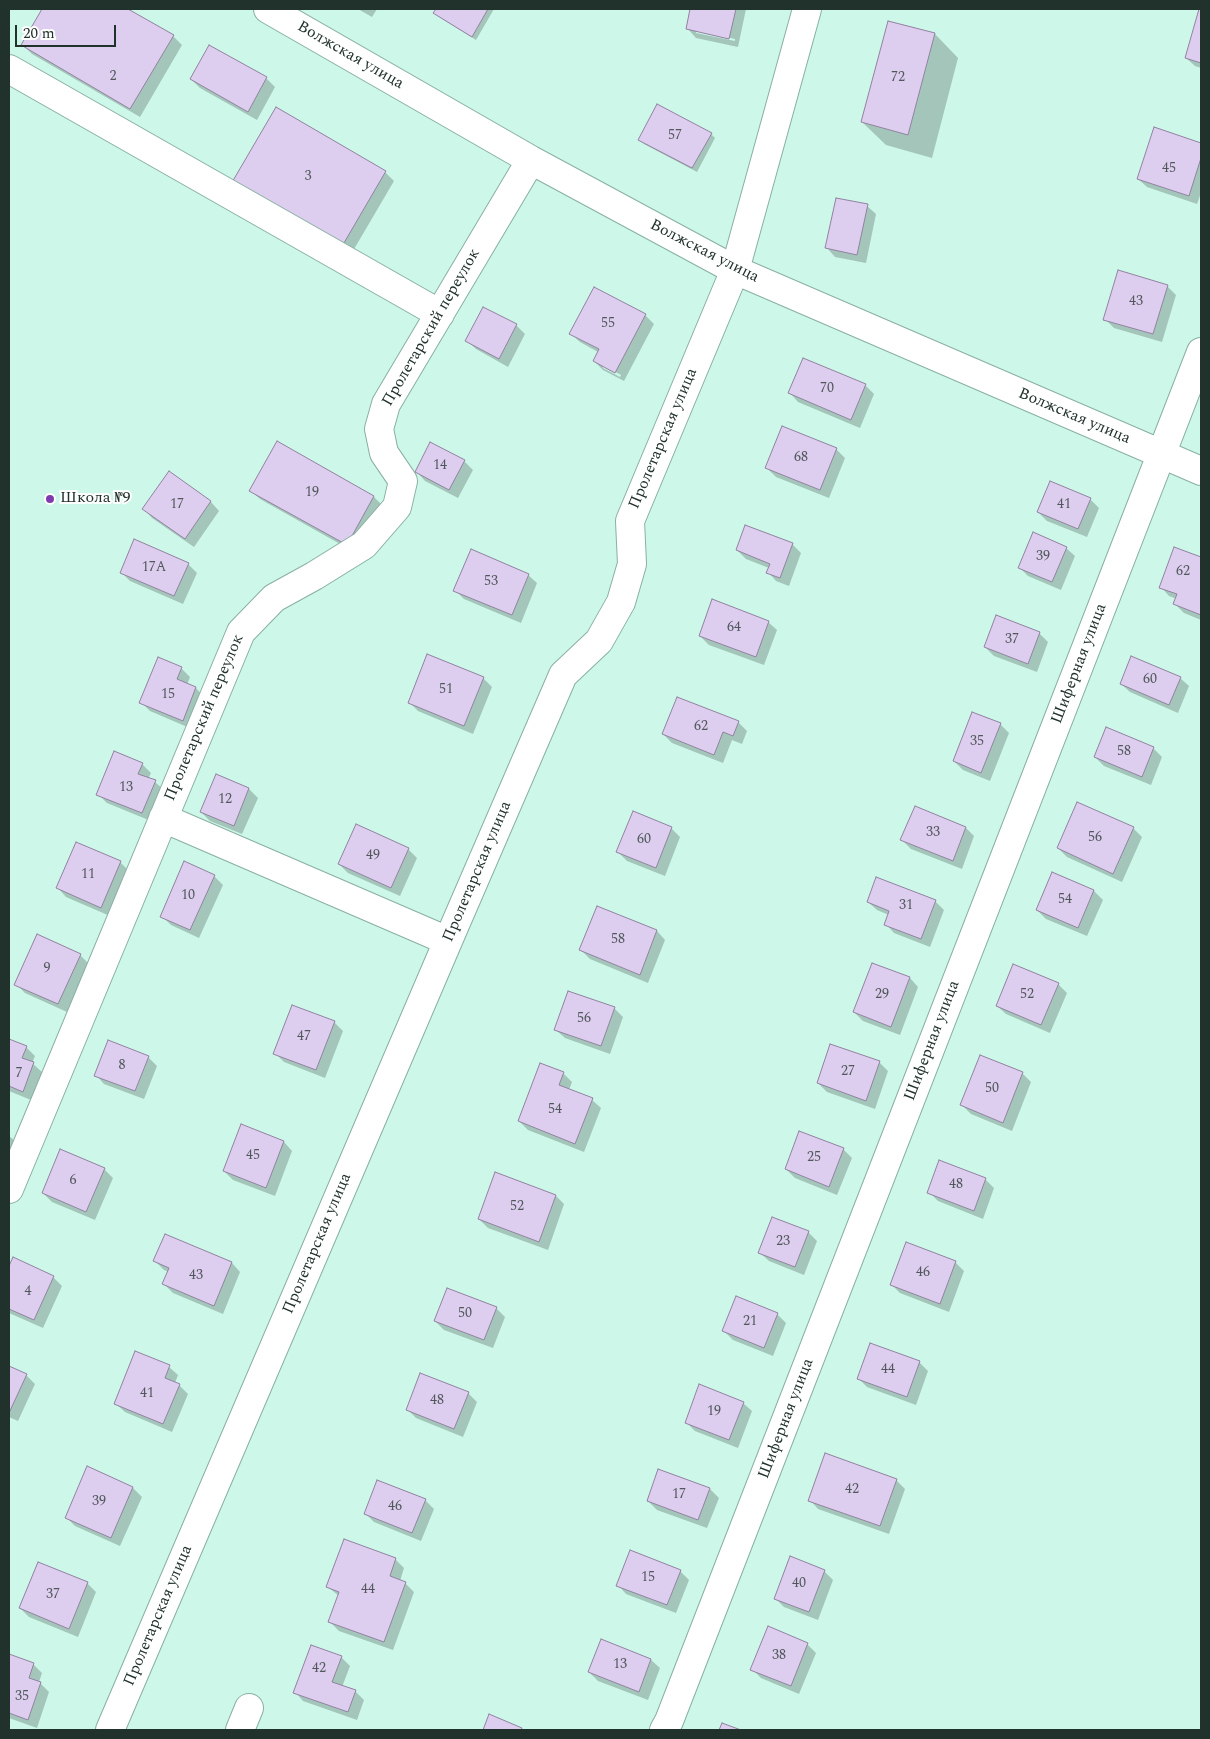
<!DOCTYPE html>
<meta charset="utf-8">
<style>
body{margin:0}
#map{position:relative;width:1210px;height:1739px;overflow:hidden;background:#cdf7e8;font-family:Spectral,serif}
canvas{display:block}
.frame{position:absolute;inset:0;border:10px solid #21312b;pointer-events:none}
.scale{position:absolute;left:15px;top:25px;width:101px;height:22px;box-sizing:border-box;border:2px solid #21312b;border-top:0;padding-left:6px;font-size:15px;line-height:18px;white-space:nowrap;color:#21312b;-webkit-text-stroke:4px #fff;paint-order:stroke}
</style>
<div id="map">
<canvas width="1210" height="1739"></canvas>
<div class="frame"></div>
<div class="scale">20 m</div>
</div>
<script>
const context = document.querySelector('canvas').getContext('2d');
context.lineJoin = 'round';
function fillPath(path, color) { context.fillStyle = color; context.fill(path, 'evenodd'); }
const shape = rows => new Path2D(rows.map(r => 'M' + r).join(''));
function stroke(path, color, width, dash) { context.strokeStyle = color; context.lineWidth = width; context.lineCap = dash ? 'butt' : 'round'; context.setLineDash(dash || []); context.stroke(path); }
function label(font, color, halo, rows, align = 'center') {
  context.font = font + ' Spectral,serif'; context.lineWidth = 4; context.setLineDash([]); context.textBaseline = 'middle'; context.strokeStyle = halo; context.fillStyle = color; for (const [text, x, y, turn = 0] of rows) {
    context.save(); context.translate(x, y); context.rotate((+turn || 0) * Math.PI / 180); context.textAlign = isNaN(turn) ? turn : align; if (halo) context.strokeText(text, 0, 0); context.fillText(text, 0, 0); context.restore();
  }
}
fillPath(shape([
 [44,9,126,9,173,36,182,45,140,117,32,54,23,45],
 [358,9,377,9,372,17],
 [437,9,494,9,476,40,439,17,435,13],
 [692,9,746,9,738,47,696,38,688,29],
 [696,30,735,39,735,41,696,33],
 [1200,10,1201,10,1201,68,1195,66,1186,58],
 [935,34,958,58,932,158,886,145,862,122],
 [266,78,275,87,257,120,200,88,191,79],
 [1155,129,1201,145,1201,193,1197,204,1147,187,1138,179],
 [711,134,715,138,697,172,644,144,640,140],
 [385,172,394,181,350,256,241,192],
 [867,206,876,214,866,263,835,257,827,248],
 [1167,286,1176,295,1162,342,1114,328,1105,319],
 [645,315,654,324,624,381,603,370,594,361,598,352,580,342,571,334],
 [603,365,621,375,620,377,603,368],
 [516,325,525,334,508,367,476,349,467,341],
 [865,385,874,394,860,428,798,402,790,393],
 [836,449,845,458,829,498,776,477,767,468],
 [464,461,473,470,458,498,425,481,417,472],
 [169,473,211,502,219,511,194,547,152,518,144,509],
 [251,491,374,497,382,505,356,553,260,499],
 [1090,499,1099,508,1087,537,1047,521,1038,512],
 [792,544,801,553,789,586,776,581,768,572,769,568,746,559,737,550],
 [1066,548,1075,556,1061,590,1028,576,1020,568],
 [1175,549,1201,559,1201,620,1184,613,1175,604,1177,599,1169,596,1161,587],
 [188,564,197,573,183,604,130,581,121,572],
 [528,575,537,583,521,623,464,599,455,590],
 [768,622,777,630,764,665,709,645,700,636],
 [1039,633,1048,642,1037,672,994,656,985,647],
 [181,668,190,677,187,685,196,688,204,697,192,729,150,711,141,702],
 [483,678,492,687,473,734,418,711,409,702],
 [1180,678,1189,686,1178,713,1130,692,1121,684],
 [677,699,738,722,747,731,742,744,732,740,723,763,672,743,663,734],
 [973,714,1000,724,1009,733,990,781,963,770,954,761],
 [1153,748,1162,757,1151,785,1104,766,1095,757],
 [142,764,151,773,148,779,155,782,164,790,151,821,107,803,98,794],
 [217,775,249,789,258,798,242,834,210,821,201,812],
 [671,828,680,837,665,876,627,861,618,852],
 [966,828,974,836,962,869,911,849,902,840],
 [1133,828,1142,837,1122,882,1067,857,1058,848],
 [408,849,417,858,400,896,348,873,339,864],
 [120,862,129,871,110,916,66,897,58,888],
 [1053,873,1094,891,1103,900,1087,936,1046,919,1037,910],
 [214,876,223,885,199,938,171,925,162,916],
 [935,901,944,910,930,947,894,933,886,924,889,915,877,910,868,902],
 [598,907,657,931,665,940,648,983,590,959,581,950],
 [80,955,89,964,67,1012,25,993,16,984],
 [910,978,918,987,900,1035,863,1021,854,1012],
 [1058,984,1067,993,1050,1033,1006,1014,997,1006],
 [614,1008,623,1017,610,1054,565,1038,556,1030],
 [334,1022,343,1031,325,1078,284,1062,275,1053],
 [9,1040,26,1047,35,1056,32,1063,42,1072,31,1100,9,1091],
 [148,1057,157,1066,144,1099,104,1084,96,1075],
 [879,1062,888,1071,875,1109,827,1092,818,1083],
 [563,1073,572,1082,569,1090,592,1100,601,1108,584,1152,528,1130,519,1121],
 [1022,1073,1031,1082,1012,1131,971,1114,962,1105],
 [242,1125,284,1142,292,1151,275,1196,233,1180,224,1171],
 [9,1136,14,1140,9,1151],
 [843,1149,852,1158,837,1195,795,1178,786,1169],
 [104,1169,113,1178,95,1220,52,1202,43,1193],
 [985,1179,994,1188,983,1219,938,1201,929,1192],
 [556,1196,564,1204,548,1250,488,1228,479,1219],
 [808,1232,817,1241,804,1275,769,1261,760,1253],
 [13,1259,53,1277,62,1286,43,1328,9,1313,9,1269],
 [155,1261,232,1263,240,1272,223,1314,173,1293,164,1284,169,1272,164,1270],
 [955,1262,964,1271,949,1312,900,1293,891,1284],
 [496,1308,505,1317,493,1348,444,1330,435,1321],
 [777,1314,786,1323,773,1356,733,1340,724,1331],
 [919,1362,928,1371,916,1405,867,1387,859,1379],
 [9,1367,26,1375,35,1384,18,1421,9,1417],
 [169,1367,178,1375,175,1383,179,1385,188,1394,172,1432,125,1412,116,1404],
 [468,1393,477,1402,463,1437,416,1418,407,1409],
 [743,1403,752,1411,738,1448,695,1431,686,1422],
 [88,1468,133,1488,142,1497,120,1546,75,1526,66,1517],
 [896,1480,905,1489,889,1534,818,1509,810,1500],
 [710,1489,719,1498,707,1528,657,1510,648,1501],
 [425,1500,434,1509,421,1541,374,1522,365,1513],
 [395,1559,404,1568,400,1581,405,1583,414,1592,393,1650,339,1631,330,1622,339,1596,328,1587],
 [680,1571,689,1580,676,1613,626,1594,618,1585],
 [824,1571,833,1580,818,1620,784,1607,775,1598],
 [87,1583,96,1592,78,1637,29,1617,20,1608],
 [601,1641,651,1660,660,1668,648,1700,598,1681,589,1672],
 [807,1644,816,1653,799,1694,761,1678,752,1669],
 [9,1655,33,1664,42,1673,39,1682,49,1692,37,1728,9,1718],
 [341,1657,350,1666,342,1687,355,1691,364,1700,357,1720,303,1701,295,1692]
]), '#0003');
const building = shape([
 [42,9,128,9,174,35,130,109,21,45,42,9],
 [436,9,488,9,472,37,433,13,436,9],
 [690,9,736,9,729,39,686,29,690,9],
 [1199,9,1201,9,1201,63,1185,58,1199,9],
 [888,21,935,33,908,135,861,122,888,21],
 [209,45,267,77,248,112,190,79,209,45],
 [657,104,712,133,692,168,638,140,657,104],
 [276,107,386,171,341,248,231,184,276,107],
 [1154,127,1201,143,1201,158,1189,196,1137,179,1154,127],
 [836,198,868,204,857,255,825,248,836,198],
 [1118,270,1168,285,1153,334,1103,320,1118,270],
 [594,287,646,314,615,373,593,361,599,349,569,334,594,287],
 [483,307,517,324,499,359,465,341,483,307],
 [803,358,866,384,851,420,788,393,803,358],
 [782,426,837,448,820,490,765,468,782,426],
 [277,441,374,496,347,545,249,491,277,441],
 [430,442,465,460,449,490,415,472,430,442],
 [169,471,211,501,185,539,142,509,169,471],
 [1050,481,1091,498,1078,529,1037,512,1050,481],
 [745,525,793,543,780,578,766,573,770,564,736,550,745,525],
 [1033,532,1067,547,1052,582,1018,568,1033,532],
 [134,539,189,563,174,596,120,573,134,539],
 [1174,547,1201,557,1201,615,1173,604,1177,594,1159,588,1174,547],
 [471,549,529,574,512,615,453,591,471,549],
 [712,599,769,621,756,657,699,636,712,599],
 [996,615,1040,632,1028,664,984,647,996,615],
 [427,654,484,677,464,726,408,703,427,654],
 [1131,656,1181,677,1169,705,1120,684,1131,656],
 [158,657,182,667,177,679,196,687,183,721,139,703,158,657],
 [677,697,739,721,733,736,723,732,714,755,662,734,677,697],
 [972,712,1001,723,981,773,953,761,972,712],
 [1106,727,1154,747,1142,777,1094,757,1106,727],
 [114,751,143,763,138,774,156,780,142,813,96,795,114,751],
 [216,774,249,788,234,826,200,812,216,774],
 [1077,802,1134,827,1113,874,1057,848,1077,802],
 [915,806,966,827,953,861,900,840,915,806],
 [633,811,672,827,656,868,616,852,633,811],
 [356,824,409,848,391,888,338,864,356,824],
 [76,842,121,861,101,908,56,888,76,842],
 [184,861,215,875,190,930,160,917,184,861],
 [1052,872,1094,890,1078,928,1036,910,1052,872],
 [876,877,936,900,921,939,884,925,889,911,867,902,876,877],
 [597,906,657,930,640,975,579,950,597,906],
 [37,934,81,954,58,1004,14,985,37,934],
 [872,963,910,977,891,1027,853,1012,872,963],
 [1013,964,1059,983,1041,1025,996,1006,1013,964],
 [568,991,615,1007,601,1046,554,1030,568,991],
 [292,1005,335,1021,316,1070,273,1054,292,1005],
 [9,1039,27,1046,22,1058,34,1062,23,1092,9,1086,9,1039],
 [108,1040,149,1056,135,1091,94,1076,108,1040],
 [830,1044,880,1061,866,1101,817,1083,830,1044],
 [980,1055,1023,1072,1003,1123,960,1105,980,1055],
 [540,1063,564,1072,559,1085,593,1098,575,1144,518,1121,540,1063],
 [241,1124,284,1141,266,1188,223,1171,241,1124],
 [799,1131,844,1148,829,1187,785,1169,799,1131],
 [60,1149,105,1168,86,1212,42,1193,60,1149],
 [939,1160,986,1178,974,1211,927,1193,939,1160],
 [495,1172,556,1195,539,1242,478,1219,495,1172],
 [772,1217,809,1231,795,1267,758,1253,772,1217],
 [165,1234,232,1262,214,1306,162,1284,169,1268,153,1261,165,1234],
 [906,1242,956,1261,940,1304,890,1285,906,1242],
 [13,1257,54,1276,34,1320,9,1309,9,1266,13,1257],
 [447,1288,497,1307,484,1340,434,1321,447,1288],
 [736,1296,778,1313,764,1348,722,1331,736,1296],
 [870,1343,920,1361,907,1397,857,1379,870,1343],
 [135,1351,170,1365,165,1378,180,1384,163,1424,114,1404,135,1351],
 [9,1366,27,1374,9,1413,9,1366],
 [420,1373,469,1392,454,1429,406,1410,420,1373],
 [699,1384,744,1402,729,1440,685,1423,699,1384],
 [825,1453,897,1479,880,1526,808,1501,825,1453],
 [87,1466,133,1487,111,1538,65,1518,87,1466],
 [658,1469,710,1488,698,1520,647,1501,658,1469],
 [377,1480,426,1499,412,1533,364,1514,377,1480],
 [344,1539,396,1558,390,1576,406,1582,384,1642,328,1622,339,1592,326,1587,344,1539],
 [630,1550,681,1570,667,1605,616,1586,630,1550],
 [790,1556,825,1570,809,1612,774,1599,790,1556],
 [38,1562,88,1582,69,1629,19,1608,38,1562],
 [768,1626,808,1643,791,1686,750,1670,768,1626],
 [601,1639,651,1659,639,1692,588,1672,601,1639],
 [311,1645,342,1656,332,1682,356,1690,348,1712,293,1693,311,1645],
 [9,1654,34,1663,29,1678,41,1682,28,1720,9,1713,9,1654],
 [489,1714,522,1728,521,1730,483,1730,489,1714],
 [722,1723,741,1730,719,1730,722,1723]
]);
fillPath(building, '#ddcdee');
stroke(building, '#9182a0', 1);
const minor = shape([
 [268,9,531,160,735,270,1201,471],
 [9,69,440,314],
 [163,818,448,941],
 [9,1189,241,632,274,598,314,576,364,545,397,507,403,481,384,453,379,429,386,404,531,160],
 [110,1730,448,941,563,675,599,641,621,602,632,564,630,521,735,270,807,9],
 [240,1730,249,1708],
 [664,1730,669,1721,1201,352]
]);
stroke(minor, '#89b0a2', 30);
stroke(minor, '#fff', 28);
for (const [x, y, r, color] of [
 [50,499,5,"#7d3baf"]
]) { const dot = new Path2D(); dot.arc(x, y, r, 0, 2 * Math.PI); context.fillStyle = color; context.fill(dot); stroke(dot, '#fff', 2); }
label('14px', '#50585c', null, [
 ["2",113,77],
 ["72",898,78],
 ["57",675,136],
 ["45",1169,169],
 ["3",308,177],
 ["43",1136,302],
 ["55",608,324],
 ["70",827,389],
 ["68",801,458],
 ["14",440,466],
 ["19",312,493],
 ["17",177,505],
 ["41",1064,505],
 ["39",1043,557],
 ["17А",154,568],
 ["62",1183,572],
 ["53",491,582],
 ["64",734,628],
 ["37",1012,640],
 ["60",1150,680],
 ["51",446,690],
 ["15",168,695],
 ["62",701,727],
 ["35",977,742],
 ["58",1124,752],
 ["13",126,788],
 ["12",225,800],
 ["33",933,833],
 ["56",1095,838],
 ["60",644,840],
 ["49",373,856],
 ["11",88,875],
 ["10",188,896],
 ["54",1065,900],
 ["31",906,906],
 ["58",618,940],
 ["9",47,969],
 ["29",882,995],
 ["52",1027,995],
 ["56",584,1019],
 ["47",304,1037],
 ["8",122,1066],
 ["27",848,1072],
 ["7",19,1074],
 ["50",992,1089],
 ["54",555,1110],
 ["45",253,1156],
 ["25",814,1158],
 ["6",73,1181],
 ["48",956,1185],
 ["52",517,1207],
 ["23",783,1242],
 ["46",923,1273],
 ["43",196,1276],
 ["4",28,1292],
 ["50",465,1314],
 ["21",750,1322],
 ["44",888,1370],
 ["41",147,1394],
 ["48",437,1401],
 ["19",714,1412],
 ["42",852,1490],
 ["17",679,1495],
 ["39",99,1502],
 ["46",395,1507],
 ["15",648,1578],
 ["40",799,1584],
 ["44",368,1590],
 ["37",53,1595],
 ["38",779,1656],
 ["13",620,1665],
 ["42",319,1669],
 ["35",22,1697]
]);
label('16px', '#21312b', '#fff', [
 ["Волжская улица",350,56,30],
 ["Волжская улица",704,252,27],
 ["Пролетарский переулок",432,328,-60],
 ["Волжская улица",1074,417,23],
 ["Пролетарская улица",664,439,-67],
 ["Шиферная улица",1080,664,-69],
 ["Пролетарский переулок",205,718,-67],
 ["Пролетарская улица",478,872,-67],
 ["Шиферная улица",933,1041,-69],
 ["Пролетарская улица",318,1244,-67],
 ["Шиферная улица",787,1419,-69],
 ["Пролетарская улица",159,1616,-67]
]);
label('16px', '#21312b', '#fff', [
 ["Школа №9",60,499]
], 'left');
</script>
